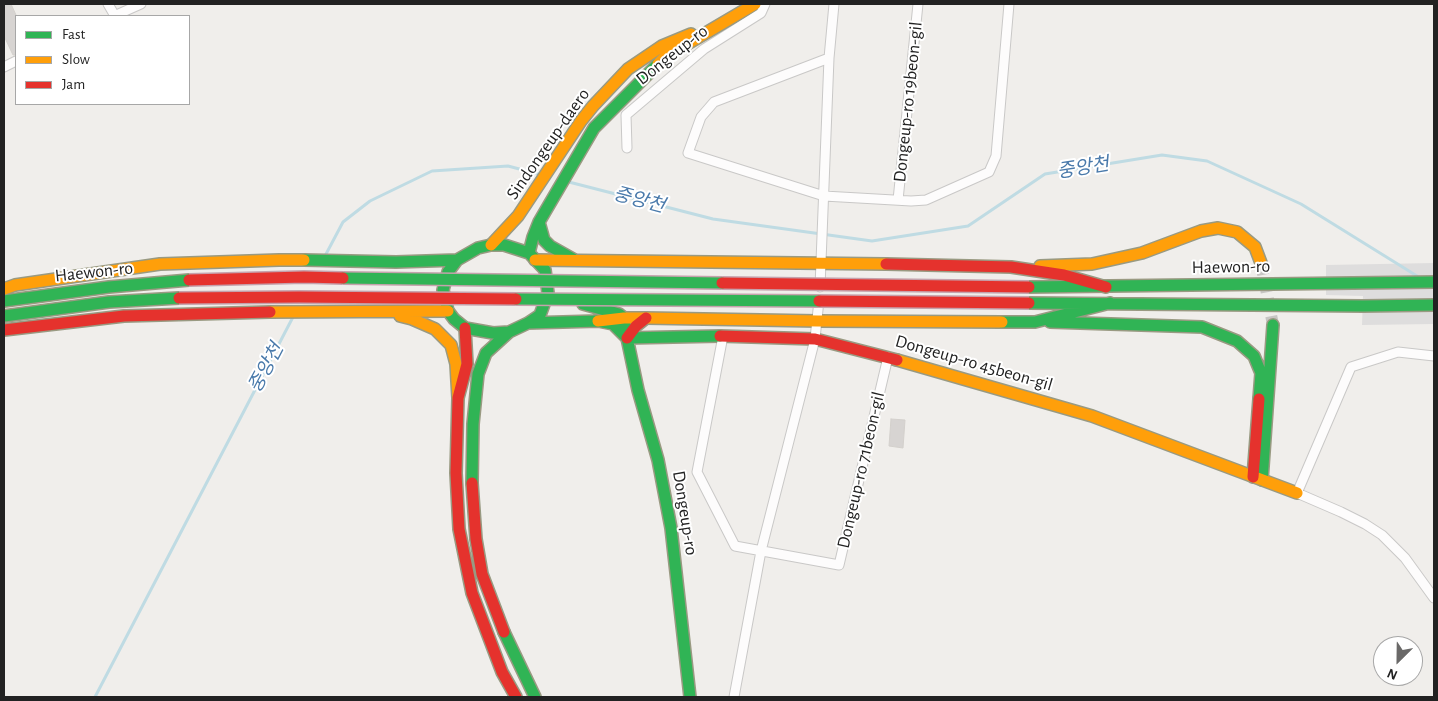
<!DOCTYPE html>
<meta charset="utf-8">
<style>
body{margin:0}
#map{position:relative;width:1438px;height:701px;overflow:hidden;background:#f0eeeb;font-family:"Alegreya Sans",sans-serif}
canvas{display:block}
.frame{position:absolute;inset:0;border:5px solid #222;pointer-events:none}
.legend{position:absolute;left:15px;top:15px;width:175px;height:90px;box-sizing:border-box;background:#fff;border:1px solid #a7a7a7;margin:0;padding:6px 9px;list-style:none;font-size:15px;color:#222}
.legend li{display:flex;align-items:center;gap:10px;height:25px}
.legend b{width:25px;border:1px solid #a7a7a7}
.north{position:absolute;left:1373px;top:636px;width:50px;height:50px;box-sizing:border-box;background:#fff;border:1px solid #a7a7a7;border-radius:50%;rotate:203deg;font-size:14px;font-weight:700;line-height:20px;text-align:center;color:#222}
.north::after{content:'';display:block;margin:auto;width:18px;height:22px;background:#6a6968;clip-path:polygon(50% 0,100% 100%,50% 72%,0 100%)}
</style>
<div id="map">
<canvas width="1438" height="701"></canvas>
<div class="frame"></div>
<ul class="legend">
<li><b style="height:6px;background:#30b455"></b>Fast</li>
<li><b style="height:6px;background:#ff9f0a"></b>Slow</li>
<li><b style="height:6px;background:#e5322d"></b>Jam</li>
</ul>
<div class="north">N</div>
</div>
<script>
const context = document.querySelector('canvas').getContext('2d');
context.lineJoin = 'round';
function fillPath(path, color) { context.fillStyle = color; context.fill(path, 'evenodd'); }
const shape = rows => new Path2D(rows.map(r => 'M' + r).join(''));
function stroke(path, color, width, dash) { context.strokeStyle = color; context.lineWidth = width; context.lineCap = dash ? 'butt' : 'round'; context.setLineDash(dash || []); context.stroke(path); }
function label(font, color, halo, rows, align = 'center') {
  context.font = font + ' "Alegreya Sans","Noto Sans KR",sans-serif'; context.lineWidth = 4; context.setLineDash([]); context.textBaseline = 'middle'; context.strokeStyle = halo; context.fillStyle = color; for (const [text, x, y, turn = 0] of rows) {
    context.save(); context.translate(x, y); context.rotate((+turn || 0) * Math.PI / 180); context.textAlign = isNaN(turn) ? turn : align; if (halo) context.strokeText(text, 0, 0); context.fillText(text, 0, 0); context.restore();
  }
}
fillPath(shape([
 [1434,263,1434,324,1362,325,1363,296,1326,295,1326,265]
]), '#dedddd');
stroke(shape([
 [565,181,713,219,872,241,968,226,1045,174,1162,155,1207,161,1301,204,1417,276],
 [325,256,343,222,370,201,432,171,508,166,542,175],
 [95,697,293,317]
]), '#bfdbe3', 3);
const building = shape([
 [4,4,11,4,16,15,16,55,13,55,4,36,4,4],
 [891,419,905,420,903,448,889,446,891,419]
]);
fillPath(building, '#d7d4d2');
stroke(building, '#d3d0cc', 1);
stroke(shape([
 [1261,263,1273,325]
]), '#c7c5c3', 12, [12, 6]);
const street = shape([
 [108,4,115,16],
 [114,16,141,4],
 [829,58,714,102,701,117,688,153,824,196,911,201,926,200,989,172,996,156,1009,4],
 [4,67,16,61],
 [627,148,626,115,704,49,761,13,765,4],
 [898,200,918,4],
 [820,287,829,58,834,4],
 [723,336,697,472,735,546,839,565,888,357],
 [1434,356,1398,352,1351,367,1297,493,1341,512,1365,524,1382,535,1405,558,1434,598],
 [734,697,761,551,815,339,819,300]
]);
const fast = shape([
 [539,222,544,240,550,246,573,259],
 [529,253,533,237,539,222,594,128,658,64],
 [304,260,396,262,457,260],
 [1029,287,1434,282],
 [4,301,109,287,189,280],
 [1029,303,1363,306,1434,305],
 [4,316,109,302,179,298],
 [1002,322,1035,322,1110,303],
 [1050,322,1202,327,1237,341,1254,356,1261,373,1259,399],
 [528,323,598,321,613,324,627,338,624,318,619,314,583,304],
 [1262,480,1273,325],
 [472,483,473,424,478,374,486,353,509,332,528,323,540,315,548,293,545,270,529,253,504,245,491,245,478,248,457,260,448,272,443,290,448,311,454,319,465,328,493,333,509,332],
 [504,632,535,697],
 [690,697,671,528,658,460,638,390,627,338,720,336]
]);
const slow = shape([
 [658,64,665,57,755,4],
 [491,245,518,216,581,121,593,106,628,69,662,46,691,34],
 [535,260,886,264],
 [1040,266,1092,264,1142,253,1201,231,1218,228,1237,232,1255,247,1261,263],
 [4,289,15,285,160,264,279,260,304,260],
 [270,312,448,311],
 [400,316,412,319,435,329,451,345,456,364,458,398],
 [598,321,624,318,646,318,818,321,1002,322],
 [897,360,1092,416,1297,493]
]);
const jam = shape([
 [886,264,1011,267,1064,275,1106,287],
 [465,328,467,364,458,398,456,473,459,529,472,593,502,672,516,697],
 [4,330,124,316,270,312],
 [720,336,815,339,897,360],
 [627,338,636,326,646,318],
 [1253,477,1259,399],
 [472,483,476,539,482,574,504,632]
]);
stroke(street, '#c9c8c7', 11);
stroke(fast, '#999a82', 14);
stroke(slow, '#999a82', 14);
stroke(jam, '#999a82', 14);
stroke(street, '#fdfcfc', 9);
stroke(fast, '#30b455', 11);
stroke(slow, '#ff9f0a', 11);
stroke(jam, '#e5322d', 11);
const fastBridge = shape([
 [343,278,722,283],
 [516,299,819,301]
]);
const jamBridge = shape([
 [189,280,304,277,343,278],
 [722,283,1029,287],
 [179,298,299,297,516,299],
 [819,301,1029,303]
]);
stroke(fastBridge, '#c5a2ac', 14, []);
stroke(jamBridge, '#c5a2ac', 14, []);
stroke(fastBridge, '#30b455', 11);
stroke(jamBridge, '#e5322d', 11);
label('18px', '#222', '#fff', [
 ["Dongeup-ro",672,55,-38],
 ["Dongeup-ro 19beon-gil",908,102,-84],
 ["Sindongeup-daero",548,144,-55],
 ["Haewon-ro",1231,267,-1],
 ["Haewon-ro",94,272,-6],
 ["Dongeup-ro 45beon-gil",974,363,16],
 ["Dongeup-ro 71beon-gil",861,470,-77],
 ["Dongeup-ro",685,513,81]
]);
label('italic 19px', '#4a7aab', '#fff', [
 ["중앙천",1083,168,-9],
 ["중앙천",639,200,15],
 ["중앙천",266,368,-62]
]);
</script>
